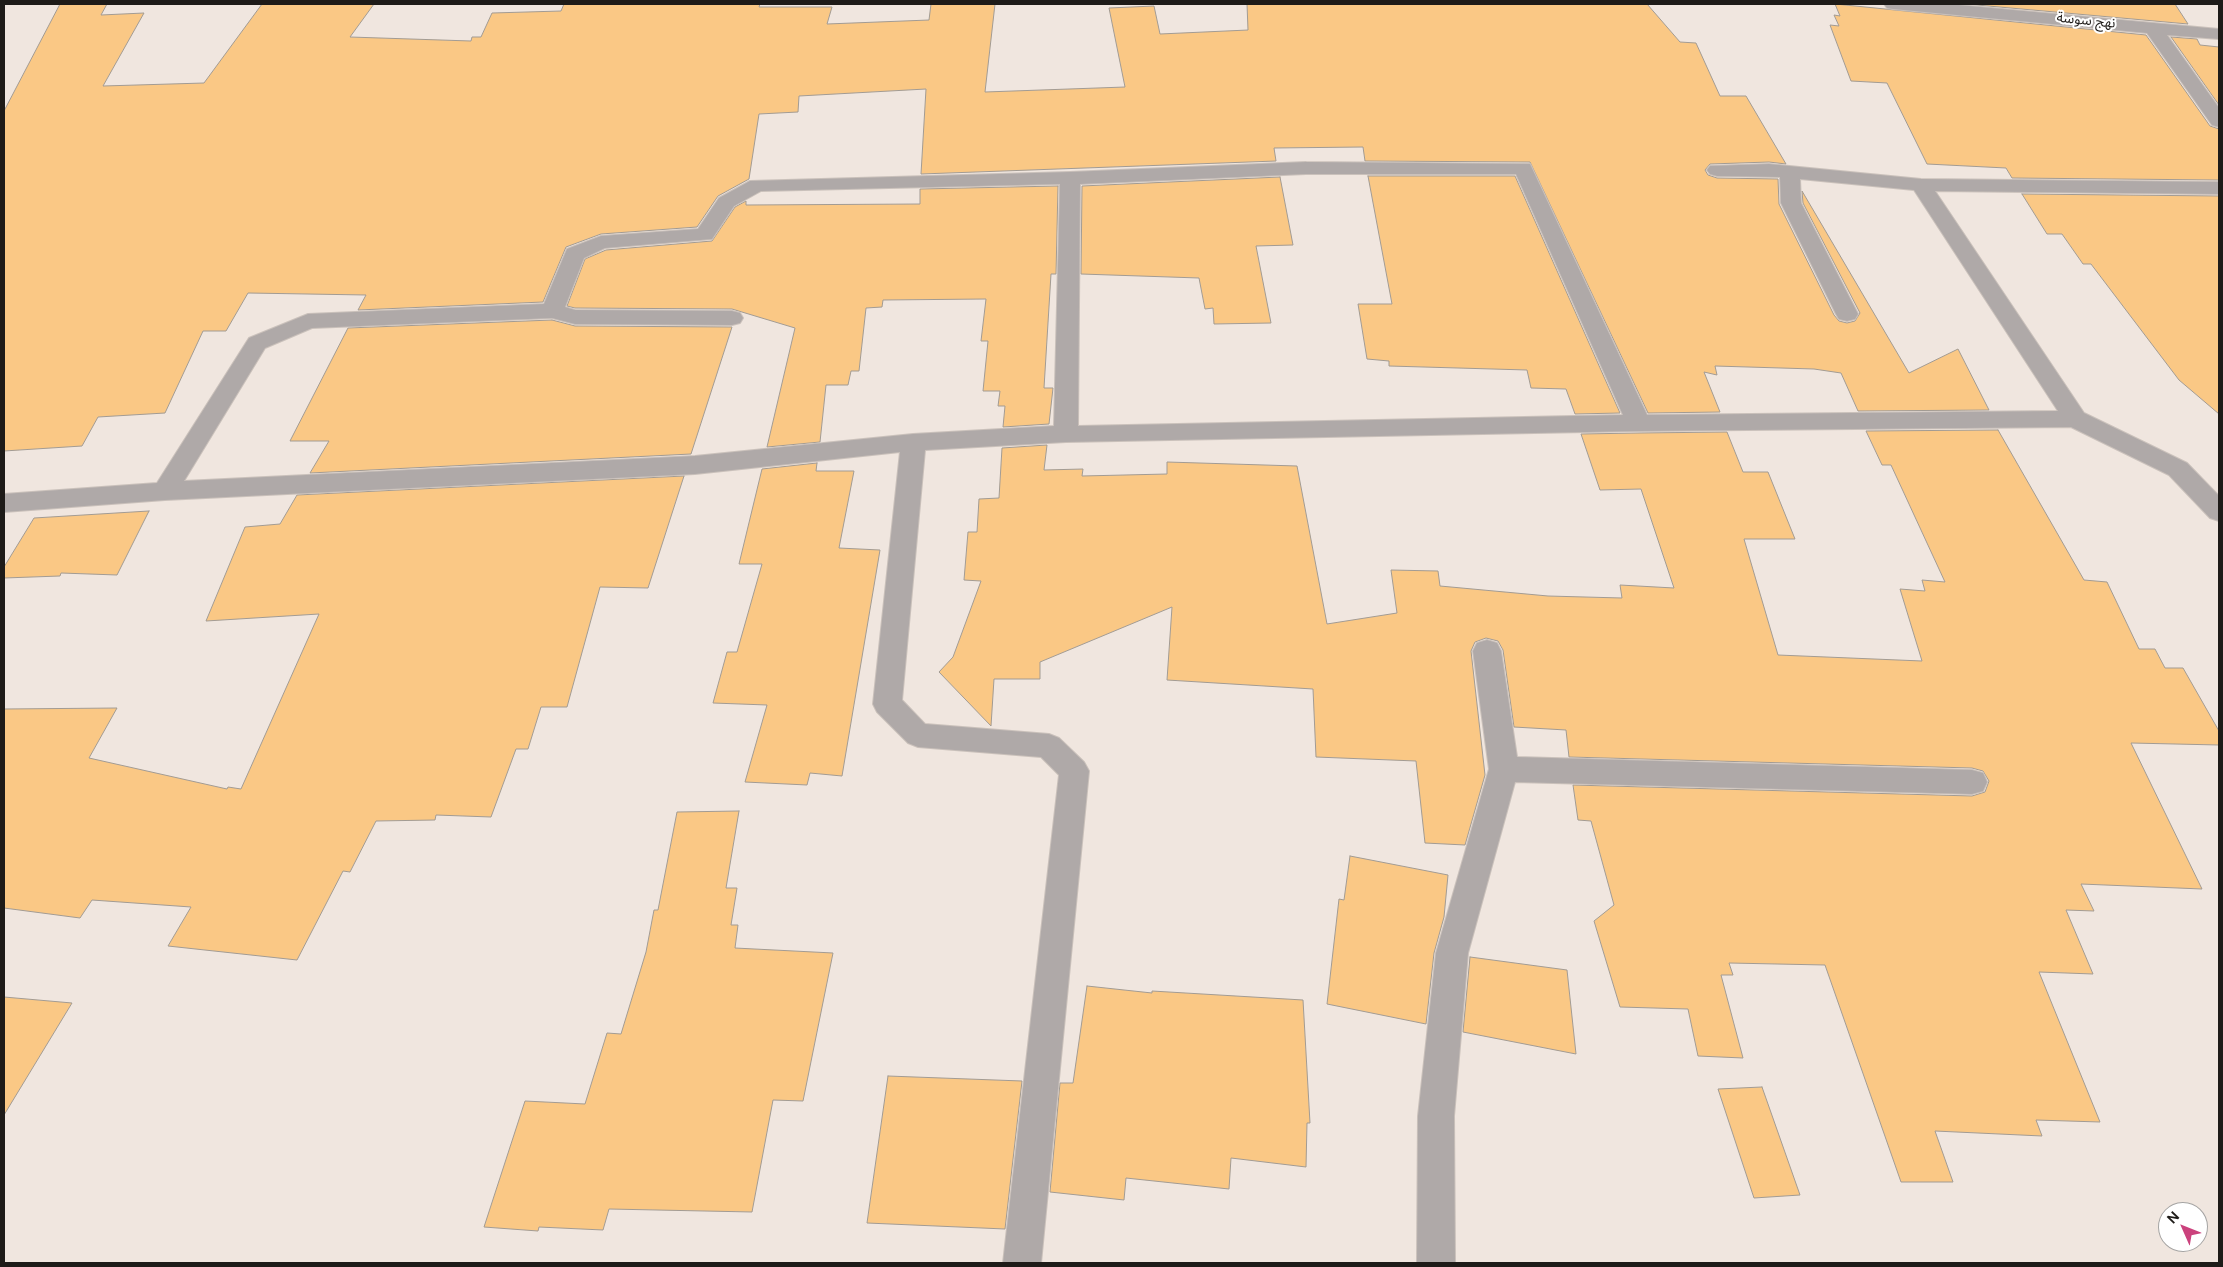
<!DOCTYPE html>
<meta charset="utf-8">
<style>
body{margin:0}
#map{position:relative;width:2223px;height:1267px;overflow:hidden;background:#f0e6df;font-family:"DM Sans",sans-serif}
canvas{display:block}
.frame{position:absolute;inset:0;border:5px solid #1e1b18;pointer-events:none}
.north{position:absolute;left:2158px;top:1202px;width:50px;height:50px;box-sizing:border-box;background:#fff;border:1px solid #a5a4a3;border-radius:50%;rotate:314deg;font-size:14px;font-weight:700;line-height:20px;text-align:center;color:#1e1b18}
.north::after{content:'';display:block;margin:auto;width:18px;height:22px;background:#cb427d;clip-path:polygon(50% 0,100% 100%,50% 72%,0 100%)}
</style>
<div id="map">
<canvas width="2223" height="1267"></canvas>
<div class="frame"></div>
<div class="north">N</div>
</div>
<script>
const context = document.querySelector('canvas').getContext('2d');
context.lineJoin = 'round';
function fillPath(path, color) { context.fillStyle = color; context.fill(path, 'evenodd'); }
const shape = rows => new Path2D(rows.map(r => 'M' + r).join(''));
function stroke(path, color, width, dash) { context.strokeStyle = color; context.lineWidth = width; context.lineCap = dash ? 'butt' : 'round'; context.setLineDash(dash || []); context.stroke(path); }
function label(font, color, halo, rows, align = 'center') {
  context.font = font + ' "DM Sans","Noto Sans Arabic",sans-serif'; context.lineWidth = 4; context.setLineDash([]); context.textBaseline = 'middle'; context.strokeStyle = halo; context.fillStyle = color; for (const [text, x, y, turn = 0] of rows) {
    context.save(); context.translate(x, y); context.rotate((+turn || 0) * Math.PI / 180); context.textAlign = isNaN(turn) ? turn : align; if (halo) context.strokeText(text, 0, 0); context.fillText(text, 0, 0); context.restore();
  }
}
const building = shape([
 [60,4,107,4,101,15,144,13,103,86,204,83,262,4,374,4,350,37,471,41,472,37,481,37,492,13,561,11,564,4,760,4,759,7,832,7,827,24,929,20,931,4,995,4,985,92,1125,87,1109,8,1154,6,1160,34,1248,30,1247,4,1647,4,1680,42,1696,43,1720,96,1746,96,1786,164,1769,162,1710,164,1705,170,1708,175,1717,178,1778,179,1779,204,1834,315,1839,321,1847,323,1855,321,1860,313,1803,203,1802,191,1909,373,1958,349,1989,410,1858,411,1841,373,1814,369,1715,366,1717,375,1704,372,1720,412,1648,413,1530,162,1365,161,1363,147,1274,148,1276,161,921,174,926,89,799,96,798,112,759,114,749,179,718,196,697,227,601,234,566,247,543,302,358,310,366,295,248,293,226,331,203,331,165,413,98,417,82,446,4,451,4,111,60,4],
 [1835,4,2146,35,2210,126,2219,129,2219,180,2012,178,2006,168,1927,164,1887,83,1851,81,1830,25,1839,26,1834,15,1840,16,1835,4],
 [1966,4,2175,4,2188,24,1966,4],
 [2171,37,2197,39,2200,45,2219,47,2219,105,2171,37],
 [1368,176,1515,176,1620,413,1575,414,1566,389,1531,388,1527,370,1389,366,1389,361,1367,359,1358,304,1392,304,1368,176],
 [1280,177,1293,245,1256,246,1271,323,1214,324,1213,308,1205,309,1199,278,1081,274,1082,186,1280,177],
 [1058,186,1056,274,1051,274,1044,388,1053,388,1049,424,1003,427,1005,406,998,406,1000,391,983,391,988,341,981,341,986,299,883,300,882,307,866,308,859,371,851,371,848,385,826,385,820,442,767,447,795,328,732,309,575,308,567,306,585,259,606,250,712,241,735,207,746,201,746,205,920,204,920,189,1058,186],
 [2022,194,2219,196,2219,414,2179,380,2091,264,2083,264,2062,234,2047,234,2022,194],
 [552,320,575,326,732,327,691,454,310,473,329,441,290,441,348,328,552,320],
 [1998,430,2084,580,2107,582,2139,649,2155,649,2165,668,2183,668,2219,731,2219,745,2131,743,2202,889,2081,884,2094,911,2066,910,2093,974,2039,972,2100,1122,2036,1120,2042,1136,1935,1131,1953,1182,1901,1182,1825,965,1729,963,1733,975,1721,975,1743,1058,1698,1056,1688,1009,1620,1007,1594,921,1614,905,1591,821,1578,820,1573,785,1972,796,1985,792,1989,781,1983,771,1972,768,1569,757,1566,730,1514,727,1503,650,1498,641,1486,638,1475,642,1471,651,1485,775,1465,845,1425,843,1416,761,1316,757,1313,689,1167,680,1172,607,1040,662,1040,679,994,679,991,726,939,672,953,657,981,581,964,580,968,532,977,532,979,499,999,498,1002,448,1047,445,1044,470,1083,469,1082,476,1167,474,1167,462,1297,466,1327,624,1397,613,1391,570,1438,571,1440,586,1548,596,1622,598,1620,585,1674,588,1641,489,1600,490,1581,434,1639,433,1727,432,1743,472,1768,472,1795,539,1744,539,1778,655,1922,661,1900,589,1925,591,1922,580,1945,582,1891,465,1882,465,1866,431,1998,430],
 [817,463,816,471,854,471,839,548,880,550,842,776,810,773,807,785,745,782,767,705,713,703,727,652,737,652,762,564,739,564,762,469,817,463],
 [684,476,648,588,600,587,567,707,541,707,528,749,516,749,491,817,436,815,435,820,376,821,350,872,343,871,297,960,168,946,191,907,92,900,80,918,4,908,4,709,117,708,89,758,227,789,228,787,241,789,319,614,206,621,245,527,280,524,297,495,684,476],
 [149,511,117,575,61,573,60,576,4,578,4,567,34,518,149,511],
 [739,811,726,888,737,888,731,925,738,925,735,948,833,953,803,1101,773,1100,752,1212,609,1209,603,1230,539,1227,538,1231,484,1227,525,1101,585,1104,607,1033,621,1034,646,952,654,910,658,910,677,812,739,811],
 [1350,856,1448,875,1444,917,1434,953,1426,1024,1327,1004,1339,899,1344,900,1350,856],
 [1470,957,1567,970,1576,1054,1463,1032,1470,957],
 [1087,986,1152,993,1152,991,1303,1000,1310,1123,1307,1123,1306,1167,1231,1158,1229,1189,1126,1178,1124,1200,1050,1192,1060,1083,1073,1083,1087,986],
 [4,997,72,1003,4,1115,4,997],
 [888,1076,1022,1081,1005,1229,867,1223,888,1076],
 [1762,1087,1800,1195,1754,1198,1718,1089,1762,1087]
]);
fillPath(building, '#fac885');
stroke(building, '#a29b93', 1);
const minor = shape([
 [1884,4,1948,4,2219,29,2219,39,2167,35,2219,108,2219,127,2212,125,2147,33,1893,9,1887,8,1884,4],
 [1306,162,1530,164,1647,415,2058,411,1914,190,1800,179,1801,203,1858,314,1855,319,1847,321,1839,319,1836,314,1781,203,1780,177,1717,176,1710,174,1707,170,1710,166,1769,164,1921,179,2219,182,2219,194,1935,191,2084,413,2187,463,2219,496,2219,521,2210,518,2169,475,2071,427,1639,431,1066,442,925,450,902,700,925,724,1049,734,1059,738,1084,762,1089,771,1041,1263,1003,1263,1059,775,1041,757,918,747,908,743,877,712,873,704,900,452,695,474,165,500,4,512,4,494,157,483,249,338,308,314,544,304,567,249,601,236,698,229,719,198,750,181,1070,172,1306,162],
 [1306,174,1516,174,1623,415,1078,426,1080,184,1306,174],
 [1060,184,1054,426,913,434,695,456,184,481,265,348,312,328,552,318,575,324,732,325,740,323,743,318,740,313,732,311,575,310,565,307,584,258,605,248,712,239,734,206,761,191,1060,184],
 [1487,640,1497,643,1501,651,1517,757,1972,770,1983,773,1987,782,1983,791,1972,794,1515,782,1468,953,1454,1116,1455,1263,1417,1263,1418,1116,1436,953,1489,769,1473,651,1477,643,1487,640]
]);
stroke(minor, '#cac1bb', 2);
fillPath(minor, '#afa9a8');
label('14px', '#1e1b18', '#fff', [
 ["نهج سوسة",2086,21,6]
]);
</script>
